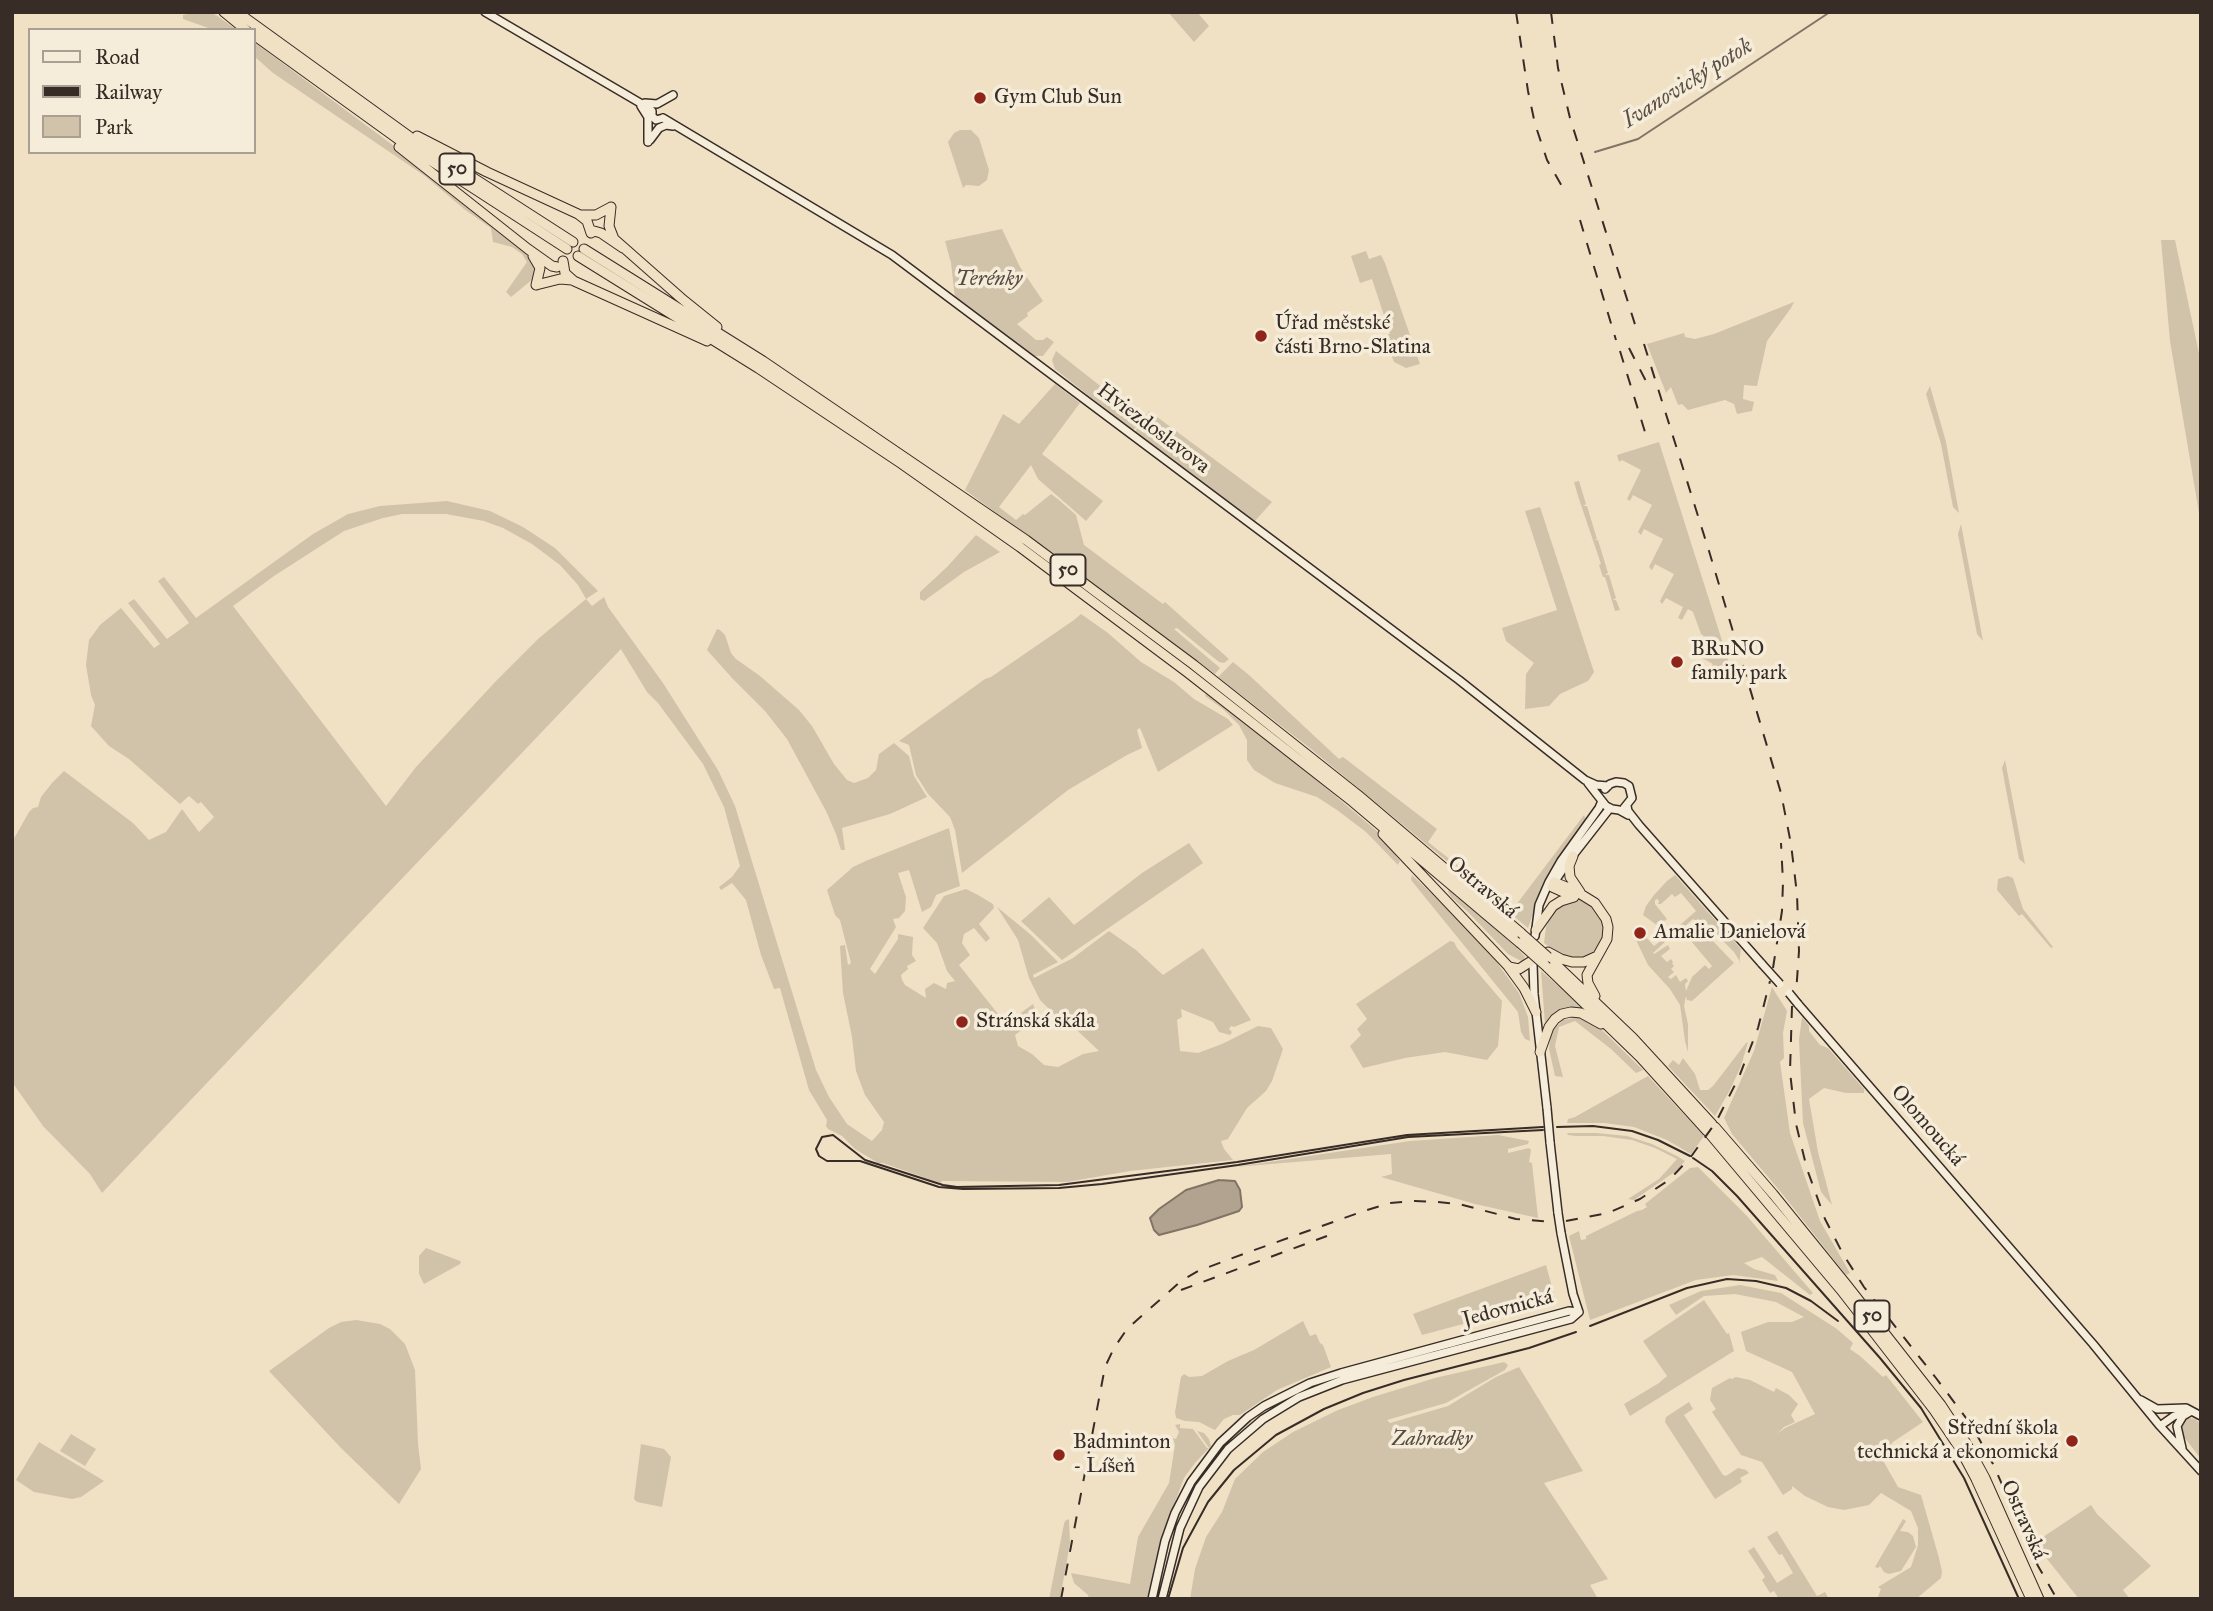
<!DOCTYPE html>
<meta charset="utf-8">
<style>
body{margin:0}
#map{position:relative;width:2213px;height:1611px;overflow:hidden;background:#f0e1c5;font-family:"IM FELL Great Primer",serif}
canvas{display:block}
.frame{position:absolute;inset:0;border:14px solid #382c27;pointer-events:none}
.legend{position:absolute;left:28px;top:28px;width:228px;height:126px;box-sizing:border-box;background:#f5ecd9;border:2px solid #a99f92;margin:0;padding:9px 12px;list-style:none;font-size:21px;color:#382c27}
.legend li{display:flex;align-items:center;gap:14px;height:35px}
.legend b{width:35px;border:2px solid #a99f92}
</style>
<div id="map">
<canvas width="2213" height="1611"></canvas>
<div class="frame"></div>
<ul class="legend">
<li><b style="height:9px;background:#f5ecd9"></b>Road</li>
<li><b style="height:9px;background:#382c27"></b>Railway</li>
<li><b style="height:19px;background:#d1c2aa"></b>Park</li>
</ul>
</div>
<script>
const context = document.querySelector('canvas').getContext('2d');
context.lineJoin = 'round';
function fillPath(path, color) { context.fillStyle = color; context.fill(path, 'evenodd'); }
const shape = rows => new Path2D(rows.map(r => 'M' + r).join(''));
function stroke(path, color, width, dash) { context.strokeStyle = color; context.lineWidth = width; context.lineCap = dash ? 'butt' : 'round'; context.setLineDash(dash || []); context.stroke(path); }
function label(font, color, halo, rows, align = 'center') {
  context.font = font + ' "IM FELL Great Primer",serif'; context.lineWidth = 7; context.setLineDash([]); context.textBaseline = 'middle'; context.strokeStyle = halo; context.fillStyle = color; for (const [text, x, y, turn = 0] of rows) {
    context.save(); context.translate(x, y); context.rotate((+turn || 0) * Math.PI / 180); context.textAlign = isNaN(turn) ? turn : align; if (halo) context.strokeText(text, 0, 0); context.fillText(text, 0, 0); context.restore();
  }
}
fillPath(shape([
 [197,12,209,12,216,15,237,30,214,30,183,19,183,15],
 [1168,12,1197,12,1209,26,1194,42],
 [254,42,398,149,521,248,535,261,535,276,533,279,511,297,506,292,527,262,522,254,512,247,493,242,491,228,464,209,425,176,273,73,254,56],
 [960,130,971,130,979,138,989,170,987,180,979,186,966,185,963,188,948,142,954,133],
 [1002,229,1020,267,1043,301,1027,313,1028,316,1017,324,1036,340,1043,340,1047,337,1054,342,1043,356,1034,356,955,298,951,263,945,241],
 [2161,240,2175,240,2201,363,2201,525,2170,341],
 [1366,251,1369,259,1381,255,1385,263,1420,364,1406,368,1394,362,1384,336,1390,334,1372,279,1360,283,1351,256],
 [1794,302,1791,308,1767,341,1757,386,1744,385,1743,399,1754,402,1752,411,1737,414,1734,404,1725,400,1688,410,1682,404,1678,405,1671,387,1666,393,1647,344,1684,333,1685,337,1695,339,1714,334],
 [1056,351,1137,415,1146,414,1133,431,1055,369,1052,360],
 [1055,384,1080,403,1042,454,1103,501,1086,521,1038,479,1031,465,999,507,1016,520,1023,514,1025,515,1051,494,1059,500,1076,515,1084,545,1163,604,1165,602,1229,659,1224,663,1219,662,1177,628,1174,629,1220,668,1215,674,965,490,1003,414,1019,424],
 [1930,386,1946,442,1959,513,1953,507,1941,444,1926,394],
 [1149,411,1272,502,1254,522,1134,433],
 [1659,442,1732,672,1701,682,1699,675,1701,671,1707,674,1713,664,1695,654,1704,636,1701,634,1693,612,1688,609,1682,620,1678,618,1683,607,1666,598,1662,604,1660,601,1674,574,1655,564,1652,570,1649,567,1663,539,1644,529,1641,535,1638,532,1652,505,1633,495,1630,501,1627,499,1641,470,1622,460,1619,462,1617,455],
 [1579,481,1586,504,1583,506,1587,506,1597,539,1594,540,1598,540,1608,573,1605,575,1609,575,1616,598,1613,600,1616,600,1620,610,1615,611,1605,577,1603,577,1599,565,1601,564,1578,496,1574,482],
 [447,501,490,511,523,527,555,548,598,591,586,599,592,606,604,597,608,607,663,683,718,770,735,806,816,1070,829,1097,847,1124,872,1141,882,1130,884,1122,865,1095,856,1071,852,1037,843,993,840,946,845,945,848,965,851,963,840,920,835,915,827,890,853,867,868,860,949,828,960,886,936,895,931,907,922,912,909,870,898,873,906,897,905,911,899,918,893,919,896,927,870,969,875,974,898,939,898,934,913,937,912,955,916,961,907,966,908,969,901,975,902,980,905,985,926,998,925,989,934,983,946,989,947,983,955,981,947,971,937,943,923,928,944,896,966,889,978,895,993,904,994,908,979,924,990,938,986,942,974,928,964,934,962,943,970,955,959,965,1006,1024,1033,1004,1035,1009,1031,1023,1015,1035,1018,1046,1032,1054,1044,1065,1058,1067,1083,1054,1099,1051,1062,1016,1059,1017,1058,1015,1056,1016,1040,1000,1029,978,1018,940,997,907,1030,934,1058,962,1033,975,1034,978,1073,958,1109,931,1136,950,1163,975,1203,948,1251,1020,1234,1027,1231,1026,1229,1029,1232,1032,1230,1035,1219,1032,1213,1022,1181,1009,1182,1017,1177,1020,1180,1051,1198,1053,1222,1044,1258,1026,1271,1028,1283,1049,1272,1081,1266,1091,1247,1108,1228,1139,1221,1141,1224,1149,1233,1160,1130,1171,1067,1182,942,1181,940,1183,883,1163,878,1163,855,1149,842,1136,828,1129,826,1126,827,1120,809,1090,780,988,774,989,761,955,746,900,732,883,721,890,719,887,732,877,740,866,724,807,703,764,658,703,647,692,619,646,621,649,102,1193,90,1174,43,1126,12,1082,12,842,29,812,33,808,38,807,41,797,52,783,64,771,133,823,149,840,166,832,182,809,199,832,214,817,201,802,198,804,189,796,180,804,129,759,109,746,91,726,95,705,91,695,86,665,89,640,100,625,121,608,154,648,160,644,128,603,134,599,167,639,189,623,158,581,164,577,196,618,313,534,348,514,380,506],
 [402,514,446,514,484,521,503,528,532,544,560,565,578,585,586,599,538,639,497,680,416,767,386,806,233,606,274,576,344,531,383,518],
 [1540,507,1594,672,1588,681,1560,694,1549,706,1525,709,1526,674,1534,663,1506,641,1502,628,1557,610,1525,511],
 [1961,524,1983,641,1977,634,1958,534],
 [976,535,1000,552,964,572,924,601,920,599,920,592,947,567],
 [1081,614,1108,633,1141,662,1174,682,1194,699,1228,719,1233,725,1158,772,1140,728,1137,730,1142,748,1127,755,1068,790,962,873,955,830,950,817,928,794,916,775,909,745,899,741,985,679,991,677,1074,620],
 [717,629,720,630,725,635,731,653,736,659,760,676,799,710,812,726,834,764,847,780,854,783,868,778,876,770,879,754,894,743,909,756,914,776,927,797,890,814,842,828,845,850,841,850,836,834,826,811,787,739,765,711,732,678,707,650],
 [1233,662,1249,675,1339,759,1343,757,1437,829,1428,842,1513,909,1584,815,1586,820,1541,892,1528,928,1311,749,1218,677],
 [1206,694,1313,777,1378,832,1400,861,1398,865,1366,832,1337,810,1317,797,1275,783,1254,770,1247,760,1247,740,1239,725,1223,709,1205,696],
 [2005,760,2025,864,2019,859,2002,768],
 [1189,843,1203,863,1062,960,1021,921,1049,897,1074,925,1142,873],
 [1412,875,1456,917,1495,960,1519,993,1528,1017,1530,1041,1525,1039,1521,1032,1518,1012,1411,880],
 [1675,875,1741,949,1739,965,1739,960,1734,952,1717,935,1711,939,1734,963,1692,1001,1687,1000,1686,996,1684,1006,1688,1024,1688,1052,1685,1041,1680,1005,1670,989,1648,965,1637,942,1638,938,1646,937,1654,946,1663,939,1665,942,1653,953,1654,954,1668,945,1670,949,1661,956,1667,962,1671,959,1673,962,1672,963,1674,966,1671,969,1674,972,1668,977,1671,979,1676,975,1680,982,1686,978,1688,981,1685,984,1686,991,1692,977,1705,965,1709,969,1712,966,1691,941,1709,926,1704,920,1687,934,1685,931,1696,921,1693,919,1685,926,1680,925,1696,911,1681,893,1675,897,1672,894,1661,904,1658,904,1659,901,1657,899,1655,900,1655,904,1667,919,1658,926,1643,915,1646,906,1654,895,1667,881],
 [2008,876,2013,878,2023,909,2053,947,2051,948,2022,914,2019,916,1997,890,1998,879],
 [1449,888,1520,951,1525,957,1524,960,1521,961,1508,954,1468,912,1451,897,1448,892],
 [1580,900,1589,903,1603,918,1605,936,1594,954,1585,959,1564,957,1544,943,1546,927,1553,912,1558,908,1570,901],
 [1450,941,1454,942,1457,948,1502,1001,1498,1046,1487,1060,1445,1052,1405,1058,1363,1068,1350,1046,1361,1035,1357,1029,1367,1019,1356,1004],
 [1541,971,1583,1007,1584,1010,1574,1009,1545,1024],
 [1772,987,1787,1011,1783,1033,1784,1058,1780,1062,1790,1133,1820,1221,1850,1273,1846,1275,1784,1196,1732,1134,1724,1118,1754,1051],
 [1579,1017,1589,1020,1603,1031,1643,1070,1636,1073,1611,1049,1575,1021,1559,1027,1555,1046,1563,1077,1555,1076,1549,1049,1550,1038,1554,1029,1563,1020],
 [1802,1017,1809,1026,1809,1031,1820,1045,1828,1048,1864,1089,1864,1093,1846,1093,1824,1088,1809,1099,1818,1152,1832,1205,1821,1192,1803,1123,1799,1040],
 [1748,1042,1741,1066,1730,1090,1715,1116,1668,1066,1673,1060,1679,1065,1683,1058,1695,1074,1700,1090,1708,1090,1713,1086,1746,1043],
 [1648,1076,1704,1136,1691,1154,1667,1140,1634,1127,1604,1123,1567,1123,1568,1119,1575,1117],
 [1567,1133,1596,1133,1627,1136,1652,1144,1677,1156,1685,1161,1676,1171,1634,1200,1628,1199,1659,1179,1677,1159,1655,1148,1632,1140,1603,1136,1576,1136,1568,1135],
 [1498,1135,1529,1141,1528,1144,1508,1149,1508,1153,1529,1148,1531,1150,1529,1162,1532,1163,1538,1218,1475,1204,1381,1177,1392,1174,1391,1154,1235,1167,1410,1141],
 [1698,1167,1746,1215,1813,1293,1810,1295,1762,1257,1744,1263,1754,1269,1775,1275,1778,1281,1733,1275,1696,1280,1590,1320,1569,1236,1579,1231,1581,1240,1586,1239,1586,1236,1637,1211,1642,1210,1647,1207,1645,1204,1690,1168],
 [426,1248,460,1261,461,1262,460,1264,424,1284,419,1274,419,1256],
 [1546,1265,1555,1298,1513,1311,1512,1308,1508,1309,1508,1312,1422,1335,1413,1314],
 [1740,1285,1781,1293,1837,1329,1853,1343,1850,1349,1860,1356,1883,1377,1886,1375,1923,1422,1893,1442,1881,1457,1898,1487,1921,1495,1939,1558,1942,1572,1941,1578,1916,1599,1877,1599,1881,1589,1878,1587,1911,1567,1918,1545,1918,1528,1911,1511,1881,1493,1869,1505,1844,1510,1828,1507,1805,1496,1792,1486,1792,1489,1783,1495,1762,1462,1741,1455,1712,1412,1716,1409,1710,1400,1712,1388,1730,1378,1732,1379,1736,1377,1750,1380,1774,1392,1776,1388,1789,1395,1798,1404,1791,1415,1795,1422,1784,1427,1777,1434,1785,1428,1815,1414,1792,1372,1746,1351,1741,1332,1768,1322,1792,1322,1804,1317,1776,1302,1735,1294,1704,1296,1676,1315,1669,1305,1701,1291],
 [1704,1300,1727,1334,1729,1333,1734,1351,1630,1416,1624,1404,1659,1383,1667,1376,1643,1341],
 [356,1320,380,1324,390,1329,405,1344,415,1370,418,1444,421,1469,399,1504,341,1448,269,1371,329,1328,341,1322],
 [1303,1321,1310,1336,1316,1334,1320,1343,1323,1345,1331,1367,1277,1390,1240,1415,1233,1415,1224,1419,1215,1430,1199,1422,1185,1421,1176,1418,1175,1412,1181,1377,1184,1374,1189,1377,1202,1376,1228,1361,1254,1350],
 [1504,1362,1508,1365,1505,1370,1446,1403,1387,1420,1390,1423,1448,1406,1496,1377,1519,1367,1583,1471,1544,1483,1608,1579,1590,1585,1598,1599,1190,1599,1195,1569,1206,1537,1222,1512,1235,1479,1263,1452,1293,1432,1338,1410,1373,1397,1435,1378],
 [1689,1402,1693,1409,1684,1415,1723,1475,1726,1476,1738,1468,1746,1470,1749,1473,1740,1478,1742,1482,1715,1499,1665,1422,1666,1417],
 [2189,1418,2195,1419,2201,1424,2201,1459,2181,1433,2182,1421],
 [1180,1424,1180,1428,1193,1429,1207,1448,1209,1448,1197,1431,1204,1433,1209,1439,1211,1446,1195,1463,1184,1478,1162,1537,1147,1599,1089,1599,1088,1595,1074,1583,1071,1573,1130,1584,1138,1537,1169,1483,1175,1445,1173,1438,1176,1439,1179,1432,1175,1425],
 [71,1434,96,1449,85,1466,60,1451],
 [39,1442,96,1476,104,1481,81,1497,72,1499,34,1492,16,1480],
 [641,1444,664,1449,671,1457,662,1507,637,1502,634,1499],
 [2091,1505,2097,1514,2151,1566,2123,1590,2130,1599,2079,1599,2047,1559,2037,1541],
 [1069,1519,1070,1543,1060,1599,1049,1599,1064,1524,1065,1521],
 [1903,1519,1906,1521,1900,1531,1908,1532,1913,1536,1916,1547,1901,1571,1889,1574,1884,1572,1880,1566,1878,1568,1875,1567],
 [1777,1531,1817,1596,1825,1592,1829,1599,1779,1599,1774,1591,1770,1593,1762,1580,1765,1577,1748,1551,1754,1547,1777,1583,1793,1573,1782,1554,1779,1555,1767,1537]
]), '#d1c2aa');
const water = shape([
 [1219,1180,1235,1181,1240,1190,1242,1207,1239,1211,1197,1225,1159,1235,1154,1230,1150,1218,1159,1209,1186,1190,1219,1180]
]);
fillPath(water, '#b1a38f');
stroke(water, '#817365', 2);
stroke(shape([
 [1595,152,1638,139,1830,12]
]), '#817365', 2);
const secondary = shape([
 [485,12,647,107,652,111,652,116,656,120,663,118],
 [645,103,657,104,673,95],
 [641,106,648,117,648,142],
 [663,118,892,255,1459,680,1585,780,1596,785,1608,786],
 [650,140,659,128,666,125,673,126],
 [1588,783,1606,806,1612,809,1619,810,1628,815],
 [1605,789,1610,784,1616,782,1624,783,1629,786,1632,798,1624,808],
 [1627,806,1628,811,1639,825,1762,964],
 [1553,884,1567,863,1610,808],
 [1535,936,1539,905,1549,882,1561,861,1599,808,1602,801],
 [1533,964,1534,994,1547,1108],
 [1798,1004,2093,1344,2160,1426,2201,1471],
 [1550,1142,1558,1213],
 [1561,1233,1573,1294,1579,1312],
 [2141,1400,2157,1409,2186,1408,2201,1416],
 [2160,1426,2174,1416,2187,1412],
 [2182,1448,2177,1426,2183,1416,2190,1412],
 [1152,1599,1165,1541,1175,1513,1191,1482,1220,1443,1248,1417,1264,1406,1310,1383,1341,1373,1569,1311,1579,1312],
 [1162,1599,1180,1528,1199,1487,1228,1449,1263,1419,1299,1397,1342,1380,1571,1319,1579,1312]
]);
const highway = shape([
 [224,12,246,30],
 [237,12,410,137,573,242],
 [254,35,405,144,567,249],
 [417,136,487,172,578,214,587,221,591,233,594,231,601,233,623,248],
 [399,147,528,249,552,266,557,267],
 [611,207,609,226,614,239,681,298,717,327],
 [580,215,596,215,611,207],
 [584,249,763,361,1026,540,1194,665,1358,795,1521,933],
 [533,256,540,268,536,285],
 [578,256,758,368,902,464,1020,547,1187,672,1353,802,1520,943],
 [563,261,565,273,574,281,707,341],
 [536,285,560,279,572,280],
 [1383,834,1508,966,1524,988,1536,1012],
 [1573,856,1569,866,1570,877,1580,892],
 [1554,882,1574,890,1595,903,1606,919,1608,927,1607,939,1587,975,1588,983,1595,996],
 [1552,887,1574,897],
 [1536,930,1553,906,1561,901,1574,897],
 [1548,952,1561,959,1572,962,1584,962,1595,957],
 [1548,957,1633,1038,1712,1124],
 [1509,967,1519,969,1530,962],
 [1547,967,1640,1057,1707,1131],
 [1540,1052,1549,1027,1555,1019,1562,1014,1571,1012,1581,1013,1601,1024],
 [1715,1127,1773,1194,1846,1284,1941,1405,1966,1443,1985,1478,2039,1599],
 [1710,1134,1841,1290,1934,1410,1959,1447,1976,1479,2031,1599]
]);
stroke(secondary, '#382c27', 10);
stroke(highway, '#382c27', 11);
stroke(secondary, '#f5ecd9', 7);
stroke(highway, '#f0e1c5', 9);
stroke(shape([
 [1543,1127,1407,1135,1237,1162,1059,1185,957,1187,943,1185,865,1160,833,1135,822,1137,816,1149,819,1156,827,1161,860,1161,939,1187,963,1189,1059,1188,1102,1184,1238,1165,1408,1137,1543,1130],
 [1557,1127,1593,1126,1632,1131,1658,1140,1690,1156],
 [1693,1158,1712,1171,1737,1196,1880,1358,1921,1408,1964,1478,2019,1599],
 [1590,1326,1687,1288,1727,1279,1756,1281,1786,1288,1811,1301,1838,1321],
 [1168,1599,1183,1548,1208,1502,1234,1470,1276,1435,1324,1409,1363,1393,1404,1380,1529,1348,1576,1332]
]), '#382c27', 2);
stroke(shape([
 [1516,12,1528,91,1535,124,1547,160,1567,195],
 [1551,12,1558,68,1570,118,1638,334],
 [1580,220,1616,340],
 [1644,344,1709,551,1781,793,1791,844,1797,894,1799,951,1796,994],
 [1629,348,1650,389],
 [1620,351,1645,432],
 [1773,968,1782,911,1783,882,1781,843],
 [1792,1006,1790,1072,1796,1124,1807,1169,1825,1219,1843,1254,1864,1287,1936,1378,1972,1426,1993,1464,2038,1566,2057,1599],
 [1566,1221,1608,1213,1640,1199,1669,1180,1690,1158,1716,1122,1739,1077,1758,1028,1770,981],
 [1181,1290,1327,1236],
 [1061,1599,1105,1367,1114,1348,1127,1329,1181,1281,1198,1271,1246,1253,1364,1211,1390,1203,1415,1201,1438,1202,1459,1204,1516,1219,1553,1222]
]), '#382c27', 2, [12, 12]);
const secondaryBridge = shape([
 [1762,964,1780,984],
 [1789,993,1798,1004],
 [1547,1108,1550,1142],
 [1558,1213,1561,1233]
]);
const highwayBridge = shape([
 [1521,933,1548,957],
 [1520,943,1547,967]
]);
stroke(secondaryBridge, '#382c27', 10, []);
stroke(highwayBridge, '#382c27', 11, []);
stroke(secondaryBridge, '#f5ecd9', 7);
stroke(highwayBridge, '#f0e1c5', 9);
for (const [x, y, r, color] of [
 [980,98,7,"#8f2418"],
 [1261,336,7,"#8f2418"],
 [1677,662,7,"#8f2418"],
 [1640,933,7,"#8f2418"],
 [962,1022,7,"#8f2418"],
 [2072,1441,7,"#8f2418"],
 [1059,1455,7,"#8f2418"]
]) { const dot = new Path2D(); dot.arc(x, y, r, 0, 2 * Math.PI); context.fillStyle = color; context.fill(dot); stroke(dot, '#f5ecd9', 2.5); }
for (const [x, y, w] of [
 [457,169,35],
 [1068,570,35],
 [1872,1316,35]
]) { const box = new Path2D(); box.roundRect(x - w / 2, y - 15.5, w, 31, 5); context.fillStyle = '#f5ecd9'; context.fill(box); stroke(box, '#382c27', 2); }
label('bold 19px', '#382c27', null, [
 ["50",457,169],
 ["50",1068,570],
 ["50",1872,1316]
]);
label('21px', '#382c27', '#f5ecd9', [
 ["Gym Club Sun",994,98],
 ["Úřad městské",1275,324],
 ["části Brno-Slatina",1275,348],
 ["BRuNO",1691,650],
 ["family park",1691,674],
 ["Amalie Danielová",1654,933],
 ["Stránská skála",976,1022],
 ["Střední škola",2058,1429,"right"],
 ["technická a ekonomická",2058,1453,"right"],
 ["Badminton",1073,1443],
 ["- Líšeň",1073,1467]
], 'left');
label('italic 21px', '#574a41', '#f5ecd9', [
 ["Terénky",989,280],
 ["Zahradky",1432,1440]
]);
label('21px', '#382c27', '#f5ecd9', [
 ["Hviezdoslavova",1153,429,37],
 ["Ostravská",1482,888,40],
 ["Olomoucká",1927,1126,49],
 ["Jedovnická",1508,1309,-15],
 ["Ostravská",2023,1520,66]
]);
label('italic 23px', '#5c5046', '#f5ecd9', [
 ["Ivanovický potok",1688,84,-32]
]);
</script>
